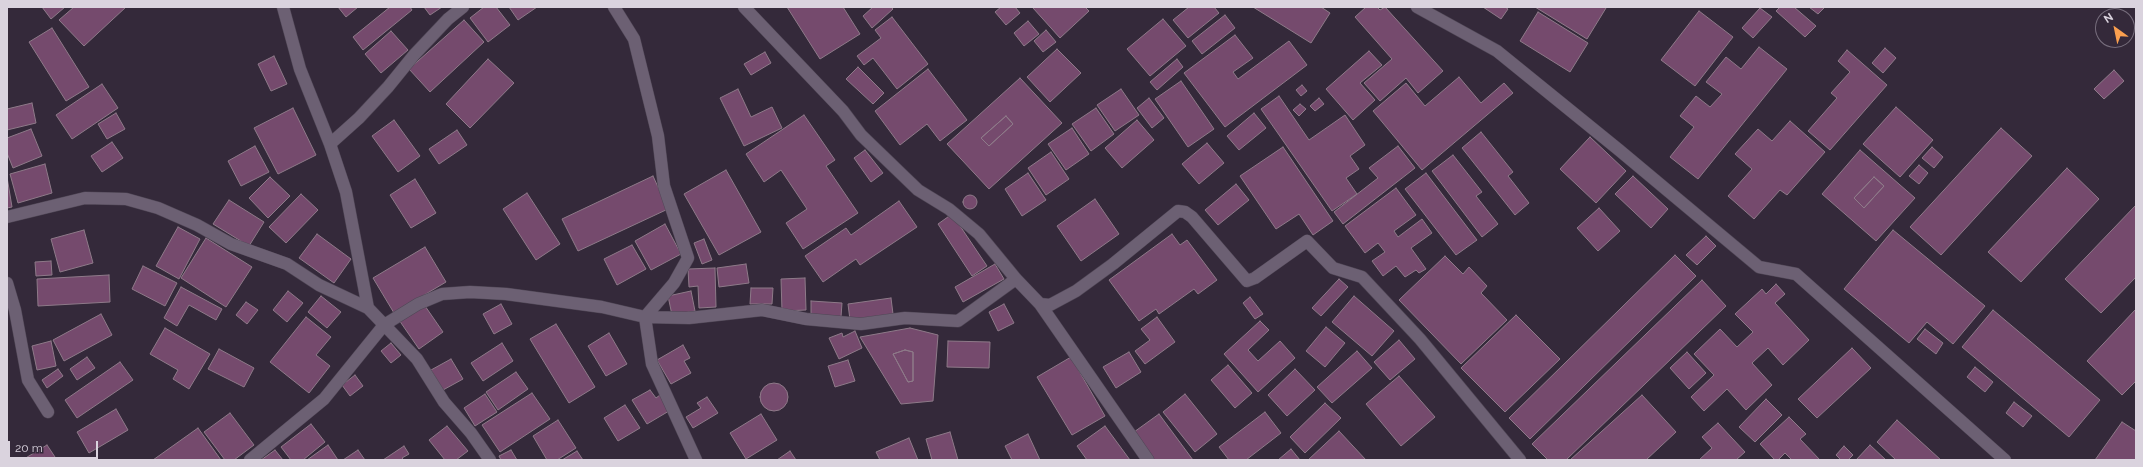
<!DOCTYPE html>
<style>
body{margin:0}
#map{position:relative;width:2143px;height:467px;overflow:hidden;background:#34293a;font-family:Raleway,sans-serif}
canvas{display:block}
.frame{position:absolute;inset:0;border:8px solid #dad3de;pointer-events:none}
.north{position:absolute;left:2095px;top:8px;width:40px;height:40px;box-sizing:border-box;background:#34293a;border:1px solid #766d7c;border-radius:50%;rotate:327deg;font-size:11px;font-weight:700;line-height:16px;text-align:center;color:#dad3de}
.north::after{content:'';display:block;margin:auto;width:14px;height:18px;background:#fa9f4f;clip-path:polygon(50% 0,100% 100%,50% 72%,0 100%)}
.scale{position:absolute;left:8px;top:441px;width:90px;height:18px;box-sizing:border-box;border:2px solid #dad3de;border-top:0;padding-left:5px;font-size:12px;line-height:14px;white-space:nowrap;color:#dad3de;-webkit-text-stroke:3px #34293a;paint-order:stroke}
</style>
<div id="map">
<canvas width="2143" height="467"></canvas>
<div class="frame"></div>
<div class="north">N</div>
<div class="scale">20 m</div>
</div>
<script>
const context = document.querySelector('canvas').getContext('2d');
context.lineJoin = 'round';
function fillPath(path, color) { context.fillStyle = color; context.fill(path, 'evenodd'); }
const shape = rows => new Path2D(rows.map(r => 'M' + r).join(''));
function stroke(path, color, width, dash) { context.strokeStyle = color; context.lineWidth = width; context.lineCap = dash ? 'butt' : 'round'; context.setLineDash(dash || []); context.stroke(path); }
const building = shape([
 [42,7,65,7,51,19,42,7],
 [74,7,126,7,84,46,59,20,74,7],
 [338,7,358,7,346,17,338,7],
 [390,7,410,7,412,10,363,50,353,37,390,7],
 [424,7,442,7,430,15,424,7],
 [484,7,496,7,510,25,488,42,470,18,484,7],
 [509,7,537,7,518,20,509,7],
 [787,7,843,7,860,34,820,59,787,7],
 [873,7,891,7,893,9,872,28,863,16,873,7],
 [1001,7,1015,7,1020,13,1006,25,995,12,1001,7],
 [1034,7,1085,7,1089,11,1060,38,1033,8,1034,7],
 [1189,7,1214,7,1219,13,1188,38,1173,20,1189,7],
 [1253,7,1321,7,1330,13,1311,43,1253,7],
 [1366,7,1377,7,1380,10,1385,7,1443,71,1418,93,1406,78,1380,101,1364,83,1392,59,1355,17,1366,7],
 [1483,7,1505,7,1508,9,1501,19,1483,7],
 [1535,7,1605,7,1606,8,1587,39,1535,7],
 [1780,7,1794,7,1816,26,1805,37,1776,11,1780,7],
 [1809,7,1825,7,1818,14,1809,7],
 [1760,8,1772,17,1753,38,1742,28,1760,8],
 [1699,11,1733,37,1695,86,1661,60,1699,11],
 [1538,12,1588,43,1570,72,1520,41,1538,12],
 [1225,15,1235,28,1202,54,1192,41,1225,15],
 [892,17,928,64,897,89,873,58,864,65,857,56,881,38,875,30,892,17],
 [1163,19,1186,46,1150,76,1127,49,1163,19],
 [464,20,484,42,430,92,409,69,464,20],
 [1028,21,1039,34,1024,46,1014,33,1028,21],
 [52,28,89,87,66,101,29,42,52,28],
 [1046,30,1056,42,1043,52,1034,41,1046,30],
 [391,31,408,50,381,73,365,54,391,31],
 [1235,35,1253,58,1233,72,1238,79,1289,41,1307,65,1225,127,1184,73,1235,35],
 [1759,47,1787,69,1698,179,1670,157,1694,127,1680,116,1696,96,1710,107,1722,94,1706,82,1726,57,1741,69,1759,47],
 [1885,48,1896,58,1883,73,1872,63,1885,48],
 [1057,49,1081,73,1050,102,1027,77,1057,49],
 [1847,50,1887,85,1830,150,1808,131,1837,98,1831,93,1850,72,1838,61,1847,50],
 [1369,51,1382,65,1360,83,1375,100,1353,120,1326,89,1369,51],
 [765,52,771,63,751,75,744,64,765,52],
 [274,56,287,84,271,91,258,64,274,56],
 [488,59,514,83,470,128,446,104,488,59],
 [1177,59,1183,67,1157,90,1150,82,1177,59],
 [858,67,884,93,873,104,846,79,858,67],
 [928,69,967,120,940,141,927,124,900,145,875,111,928,69],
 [2114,70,2124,81,2104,99,2094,89,2114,70],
 [1459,77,1481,103,1504,83,1513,93,1422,170,1373,111,1406,83,1425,106,1459,77],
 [1020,78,1062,123,989,189,947,144,1020,78],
 [1006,116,1013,124,989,146,981,138,1006,116],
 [1181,81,1214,129,1188,147,1155,99,1181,81],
 [102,84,118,108,72,139,56,115,102,84],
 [1302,85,1307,91,1301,96,1296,90,1302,85],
 [738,89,751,117,772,107,782,128,744,146,720,98,738,89],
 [1121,89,1139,115,1115,131,1097,105,1121,89],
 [1279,96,1309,140,1345,115,1365,145,1350,156,1359,169,1346,178,1357,194,1332,211,1261,109,1279,96],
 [1149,98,1164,118,1152,128,1137,108,1149,98],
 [1319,98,1324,104,1315,111,1310,106,1319,98],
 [32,103,36,123,7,130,7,109,32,103],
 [1300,104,1306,109,1299,116,1293,110,1300,104],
 [1896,107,1933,140,1900,177,1863,144,1896,107],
 [293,108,316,155,278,174,254,128,293,108],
 [1096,108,1114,134,1091,151,1072,124,1096,108],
 [116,113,125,129,107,139,98,124,116,113],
 [1254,113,1266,128,1239,150,1227,136,1254,113],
 [804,115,835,160,826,166,858,213,803,249,786,223,807,209,781,170,764,182,746,154,804,115],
 [1006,116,1013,124,989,146,981,138,1006,116],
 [394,120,420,156,398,172,372,136,394,120],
 [1137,120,1154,140,1122,168,1105,148,1137,120],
 [1790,121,1825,152,1787,195,1780,190,1754,219,1728,196,1752,169,1735,154,1758,129,1772,141,1790,121],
 [1072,128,1089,154,1066,170,1048,144,1072,128],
 [2001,128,2032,156,1941,255,1910,227,2001,128],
 [31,129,42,156,13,168,7,153,7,138,31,129],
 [457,130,467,145,439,164,429,149,457,130],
 [1481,132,1513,172,1508,176,1529,203,1515,215,1462,148,1481,132],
 [1590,137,1626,171,1596,203,1560,169,1590,137],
 [112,142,123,158,102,172,91,156,112,142],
 [1207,143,1224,163,1199,184,1182,164,1207,143],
 [255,146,269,172,241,186,228,161,255,146],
 [1398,146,1415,168,1343,224,1334,212,1378,178,1369,168,1398,146],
 [1283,147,1333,221,1313,235,1299,214,1276,229,1240,176,1283,147],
 [1932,147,1943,157,1934,168,1922,158,1932,147],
 [865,150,883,173,871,182,854,158,865,150],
 [1860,150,1915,198,1876,241,1822,194,1860,150],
 [1874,177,1884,186,1864,208,1854,198,1874,177],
 [1051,152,1069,179,1046,195,1028,168,1051,152],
 [1453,155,1482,192,1476,196,1498,224,1482,237,1432,171,1453,155],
 [45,164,52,193,18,203,10,174,45,164],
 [1919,165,1928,173,1919,184,1909,176,1919,165],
 [2067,168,2099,199,2021,282,1988,252,2067,168],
 [726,170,761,232,719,255,684,194,726,170],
 [1028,173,1046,200,1022,216,1005,189,1028,173],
 [1426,173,1477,240,1456,255,1405,189,1426,173],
 [653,176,668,209,578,251,562,219,653,176],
 [1633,176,1668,209,1651,228,1615,194,1633,176],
 [7,177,12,207,7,208,7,177],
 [270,177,290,196,268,218,249,198,270,177],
 [1874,177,1884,186,1864,208,1854,198,1874,177],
 [415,179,436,213,411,228,390,195,415,179],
 [1236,184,1249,200,1218,225,1205,210,1236,184],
 [1396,188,1416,215,1394,231,1398,237,1422,219,1432,233,1411,248,1426,269,1419,273,1416,270,1405,277,1396,266,1383,276,1372,261,1385,252,1378,243,1365,253,1345,226,1396,188],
 [527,193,560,244,536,260,503,209,527,193],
 [301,194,318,210,286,243,269,227,301,194],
 '963 202a7 7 0 1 1 14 0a7 7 0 1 1-14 0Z',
 [1095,199,1119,234,1081,261,1057,226,1095,199],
 [229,200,264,222,249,246,213,224,229,200],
 [899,201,917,227,860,265,856,259,823,282,805,256,846,228,851,235,899,201],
 [2136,205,2136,277,2101,313,2065,279,2136,205],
 [1599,208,1620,231,1598,251,1577,228,1599,208],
 [952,214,987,266,972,276,938,224,952,214],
 [665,224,681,254,651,270,635,241,665,224],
 [178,227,200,239,179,279,156,266,178,227],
 [84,230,93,263,60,272,51,239,84,230],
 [1893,230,1985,306,1953,344,1927,322,1909,343,1844,289,1893,230],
 [317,234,351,259,334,283,299,258,317,234],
 [1172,234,1180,245,1187,240,1217,280,1198,294,1194,289,1159,314,1156,309,1139,321,1109,280,1172,234],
 [1706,236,1716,246,1697,265,1686,255,1706,236],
 [206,238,252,267,226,307,181,278,206,238],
 [704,239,712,260,702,264,694,243,704,239],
 [632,245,646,269,617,285,604,259,632,245],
 [425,247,446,282,394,313,373,278,425,247],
 [1675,255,1696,276,1530,439,1509,418,1675,255],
 [1445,256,1463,274,1469,267,1487,286,1481,293,1507,320,1461,364,1399,300,1445,256],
 [51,261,52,275,36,276,35,262,51,261],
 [746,264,749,283,719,287,717,268,746,264],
 [995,264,1004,279,963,302,955,287,995,264],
 [143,266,177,283,165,306,132,289,143,266],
 [715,268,716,307,699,308,698,286,689,287,688,269,715,268],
 [109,275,110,302,38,306,37,279,109,275],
 [805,278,806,310,782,311,781,279,805,278],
 [1339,279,1348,287,1321,316,1312,308,1339,279],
 [1702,280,1726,306,1566,460,1548,460,1532,444,1702,280],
 [1776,284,1785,294,1775,303,1809,340,1783,365,1768,348,1752,363,1772,385,1746,410,1727,389,1704,411,1691,397,1714,375,1694,354,1720,329,1737,347,1753,332,1735,314,1762,289,1766,294,1776,284],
 [181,287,222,309,216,320,189,305,177,326,164,318,181,287],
 [751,288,773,288,772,304,750,304,751,288],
 [288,291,303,303,287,322,273,310,288,291],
 [691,291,695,311,672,315,668,296,691,291],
 [321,296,341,312,327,328,308,312,321,296],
 [1354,296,1394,331,1372,356,1332,322,1354,296],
 [1250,297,1263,314,1255,319,1243,303,1250,297],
 [891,298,893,314,850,320,848,304,891,298],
 [811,301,842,303,841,317,811,315,811,301],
 [246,302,258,310,247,324,236,315,246,302],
 [423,303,443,332,419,349,399,320,423,303],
 [501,304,512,324,494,334,483,314,501,304],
 [1004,304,1014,323,998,331,989,312,1004,304],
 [2136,309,2136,381,2122,395,2087,361,2136,309],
 [1993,310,2100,400,2069,437,1962,347,1993,310],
 [101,314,112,335,64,361,53,340,101,314],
 [1516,315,1560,359,1505,412,1461,368,1516,315],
 [306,317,331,337,316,355,330,366,309,393,270,362,306,317],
 [1157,317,1175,342,1145,364,1135,351,1150,340,1141,329,1157,317],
 [1260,321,1269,330,1248,350,1258,361,1280,341,1295,358,1258,392,1224,354,1260,321],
 [556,324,595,387,569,403,530,339,556,324],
 [1326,327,1345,343,1325,367,1306,351,1326,327],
 [165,328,210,354,189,389,173,379,178,370,150,354,165,328],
 [910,328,938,335,933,401,901,404,860,337,910,328],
 [905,350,913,352,913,381,908,382,893,354,905,350],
 [1925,329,1943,343,1936,354,1917,339,1925,329],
 [855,331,862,348,839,359,829,338,842,333,843,337,855,331],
 [609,333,627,364,606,376,588,346,609,333],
 [1399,340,1415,359,1390,380,1374,362,1399,340],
 [51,341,56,366,37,370,32,346,51,341],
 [948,341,990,342,989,368,947,367,948,341],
 [391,343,401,355,391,363,381,351,391,343],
 [502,343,513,361,483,381,471,363,502,343],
 [683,345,690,358,684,361,691,373,671,384,657,360,683,345],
 [1852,348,1871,368,1817,418,1798,399,1852,348],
 [219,349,254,368,244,387,208,369,219,349],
 [905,350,913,352,913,381,908,382,893,354,905,350],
 [1357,351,1372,368,1332,403,1317,387,1357,351],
 [1129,352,1141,372,1116,388,1103,367,1129,352],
 [1687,352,1706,373,1689,389,1670,368,1687,352],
 [87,357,95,368,77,380,70,369,87,357],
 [1071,357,1105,416,1072,435,1037,377,1071,357],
 [451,359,463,379,443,390,431,370,451,359],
 [848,360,855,381,835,387,828,366,848,360],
 [120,362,133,380,77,418,65,400,120,362],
 [1228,365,1252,393,1235,408,1211,380,1228,365],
 [1975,367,1993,382,1985,392,1967,377,1975,367],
 [58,369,63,376,47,388,42,380,58,369],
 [1295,369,1315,390,1287,416,1268,395,1295,369],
 [516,372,528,389,498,410,486,392,516,372],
 [355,375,363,386,350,396,342,385,355,375],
 [1399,376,1435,417,1401,446,1366,404,1399,376],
 '760 397a14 14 0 1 1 28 0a14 14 0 1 1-28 0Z',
 [650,390,656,398,660,395,669,411,647,424,632,400,650,390],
 [532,393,550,419,500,452,482,425,532,393],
 [485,394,497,412,475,426,464,408,485,394],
 [1185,394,1217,434,1195,452,1163,412,1185,394],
 [1642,395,1676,432,1646,460,1570,460,1642,395],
 [707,397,718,413,693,428,686,417,701,408,697,403,707,397],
 [1766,399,1782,415,1755,442,1739,427,1766,399],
 [2014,402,2032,416,2023,427,2006,413,2014,402],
 [1325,403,1341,418,1305,453,1290,437,1325,403],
 [625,405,640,428,618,441,604,418,625,405],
 [116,409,128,430,89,453,77,432,116,409],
 [1265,412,1281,433,1246,460,1229,460,1219,447,1265,412],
 [230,413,254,445,234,460,225,460,204,432,230,413],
 [761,414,777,440,746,459,730,433,761,414],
 [1159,414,1193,460,1154,460,1134,432,1159,414],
 [1789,417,1806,434,1800,439,1820,460,1792,460,1785,453,1778,460,1775,460,1760,444,1789,417],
 [558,420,576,448,557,460,547,460,533,436,558,420],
 [1897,420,1941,460,1896,460,1877,442,1897,420],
 [2122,422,2136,431,2136,460,2095,460,2122,422],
 [1718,423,1745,452,1736,460,1699,460,1712,448,1702,437,1718,423],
 [311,424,325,442,303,460,291,460,281,447,311,424],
 [447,426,468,451,456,460,445,460,429,440,447,426],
 [1105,426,1130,460,1087,460,1077,446,1105,426],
 [198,428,221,460,153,460,198,428],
 [1339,431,1366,460,1308,460,1339,431],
 [950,432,958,460,932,460,926,439,950,432],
 [1028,434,1040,460,1012,460,1005,446,1028,434],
 [909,438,918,460,880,460,876,452,909,438],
 [47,445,57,460,25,460,24,459,47,445],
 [328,445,338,460,307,460,328,445],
 [1870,445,1886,460,1856,460,1870,445],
 [404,446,409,454,402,458,404,460,383,460,404,446],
 [1844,446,1853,455,1848,460,1841,460,1836,455,1844,446],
 [1291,449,1300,460,1278,460,1291,449],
 [275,450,283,460,261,460,275,450],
 [358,450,365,460,343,460,358,450],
 [511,450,517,460,501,460,499,456,511,450],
 [577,451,583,460,562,460,577,451],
 [790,451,796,460,777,460,790,451]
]);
fillPath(building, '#754a6d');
stroke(building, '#8e7a89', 1);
const street = shape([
 [283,7,300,69,330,144,346,192,368,308,417,359,444,402,471,433,490,460],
 [614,7,634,39,658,136,664,186,688,258,674,283,645,317,652,364,696,460],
 [744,7,843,111,861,135,918,190,949,209,979,234,1016,279,1040,304,1050,305,1076,291,1113,264,1178,211,1185,212,1192,217,1247,281,1255,278,1307,241,1333,268,1362,277,1420,339,1520,460],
 [1417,7,1497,51,1619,150,1759,267,1796,274,2005,460],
 [330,144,359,118,388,87,414,55,448,19,463,7],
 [7,217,85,198,126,199,158,208,197,225,231,244,287,264,319,285,368,308],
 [7,283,15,310,28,380,48,412],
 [1040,304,1148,460],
 [250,460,324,399,384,325,418,304,442,294,470,292,506,294,602,307,645,317,689,318,762,310,806,319,861,324,905,318,958,321,1016,279]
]);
stroke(street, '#504756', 13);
stroke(street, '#6c6073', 12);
</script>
